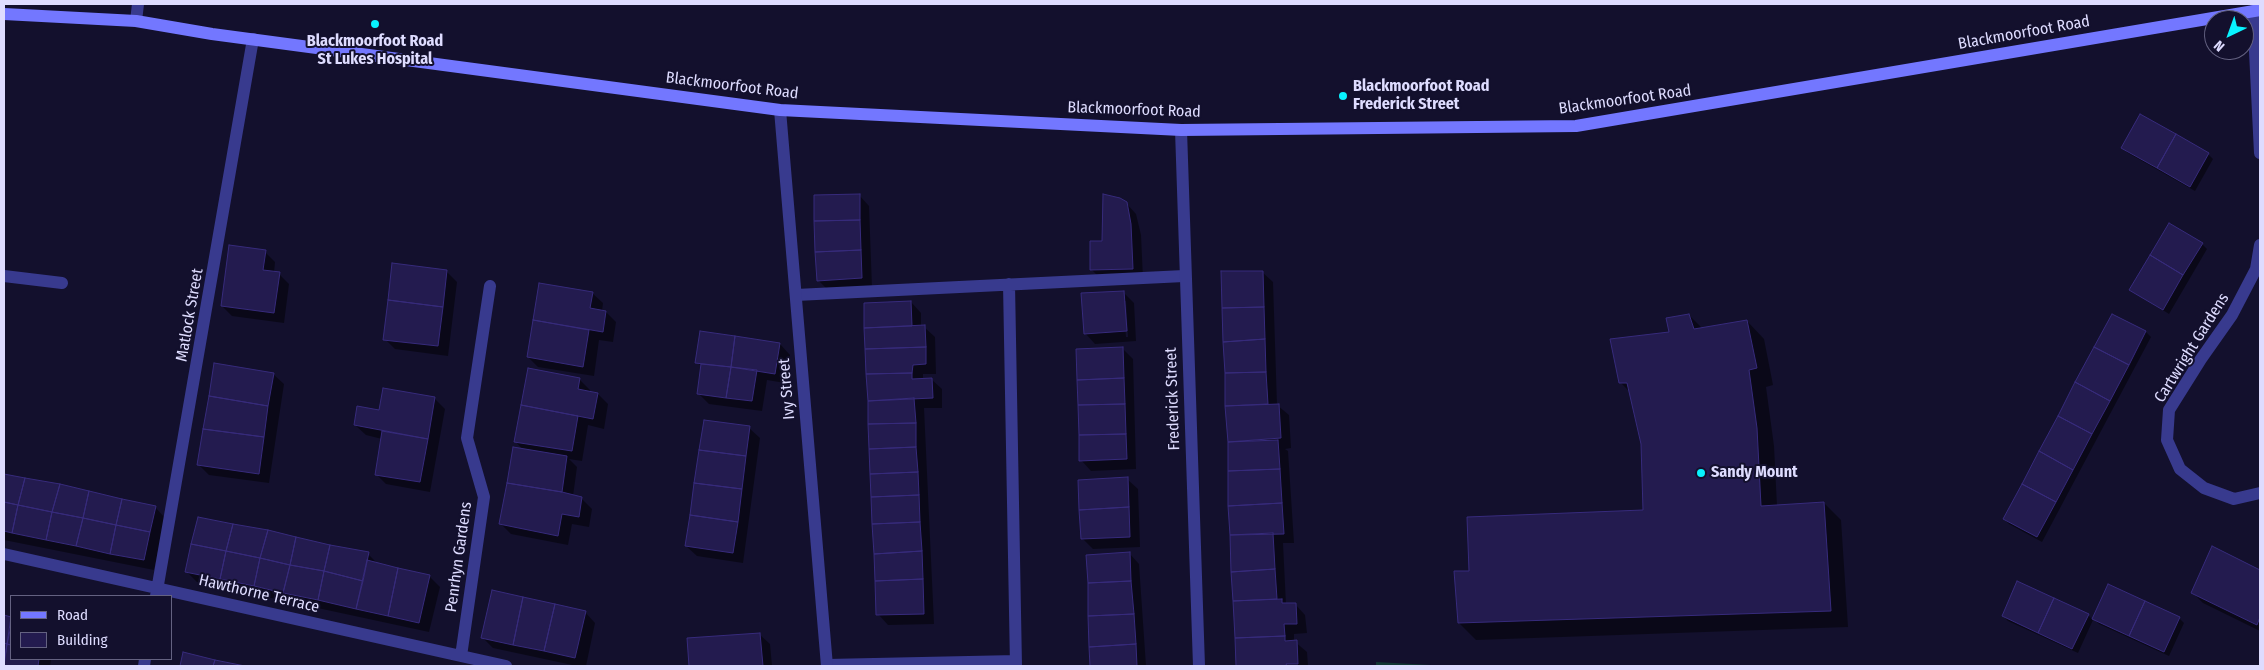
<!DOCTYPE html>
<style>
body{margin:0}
#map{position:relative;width:2264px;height:670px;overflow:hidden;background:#13102d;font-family:"Fira Sans Condensed",sans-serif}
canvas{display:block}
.frame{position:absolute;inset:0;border:5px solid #dedcff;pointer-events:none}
.legend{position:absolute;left:10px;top:595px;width:162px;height:65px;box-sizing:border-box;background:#13102d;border:1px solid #646281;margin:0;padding:6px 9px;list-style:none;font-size:15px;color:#dedcff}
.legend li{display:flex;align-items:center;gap:10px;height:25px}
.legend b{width:25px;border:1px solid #646281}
.north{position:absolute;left:2204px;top:10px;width:50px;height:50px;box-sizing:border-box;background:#13102d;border:1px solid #646281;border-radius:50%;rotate:222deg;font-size:14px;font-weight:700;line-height:20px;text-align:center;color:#dedcff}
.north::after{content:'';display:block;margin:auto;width:18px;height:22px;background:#08f3ff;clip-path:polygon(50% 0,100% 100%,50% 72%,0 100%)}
</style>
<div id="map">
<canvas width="2264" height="670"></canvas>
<div class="frame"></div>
<ul class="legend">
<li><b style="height:6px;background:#7377ff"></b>Road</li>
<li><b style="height:14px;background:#231b4f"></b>Building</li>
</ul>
<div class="north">N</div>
</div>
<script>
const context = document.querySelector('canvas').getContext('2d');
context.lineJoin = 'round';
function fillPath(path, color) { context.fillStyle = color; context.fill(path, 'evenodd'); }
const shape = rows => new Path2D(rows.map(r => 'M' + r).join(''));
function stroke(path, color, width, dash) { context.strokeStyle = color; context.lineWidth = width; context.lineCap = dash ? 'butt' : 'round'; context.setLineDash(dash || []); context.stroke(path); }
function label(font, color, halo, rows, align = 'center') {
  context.font = font + ' "Fira Sans Condensed",sans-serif'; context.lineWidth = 4; context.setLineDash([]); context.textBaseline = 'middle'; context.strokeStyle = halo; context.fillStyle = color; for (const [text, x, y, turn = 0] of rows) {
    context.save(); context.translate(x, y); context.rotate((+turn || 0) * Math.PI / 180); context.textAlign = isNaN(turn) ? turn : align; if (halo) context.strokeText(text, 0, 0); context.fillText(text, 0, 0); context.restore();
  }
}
fillPath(shape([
 [1376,662,1449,666,1376,666]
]), '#123734');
fillPath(shape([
 [2123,148,2208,154,2213,159,2195,191,2128,153],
 [859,195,869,206,872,288,828,290,818,280],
 [1126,203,1136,214,1141,235,1143,279,1102,280,1091,269,1103,243],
 [2202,244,2207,249,2169,314,2131,290],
 [265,252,275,262,274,273,279,274,289,284,284,323,232,316,222,306],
 [446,271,457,282,448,356,395,349,385,339],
 [1262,272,1273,282,1277,405,1289,415,1291,448,1285,449,1288,451,1294,543,1283,543,1286,605,1295,604,1305,615,1307,633,1294,634,1294,641,1307,652,1308,666,1237,666,1222,273],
 [540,285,592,293,603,303,602,311,606,312,616,322,613,342,599,340,594,376,538,367,528,357],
 [1123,292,1134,303,1136,341,1095,344,1085,333],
 [1123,301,1126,301,1128,337,1126,337],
 [911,302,921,313,921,327,924,327,935,337,936,374,923,374,923,379,931,379,942,389,942,408,924,408,934,624,888,625,878,614],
 [1689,315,1703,329,1747,321,1764,339,1773,385,1766,387,1774,446,1777,506,1824,503,1841,520,1848,627,1476,640,1459,623,1470,572,1644,511,1642,444,1631,393,1620,382],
 [2112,315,2146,332,2151,337,2042,542,2009,524,2004,519],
 [780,344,790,355,785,383,767,380,762,411,709,404,699,394,702,367,697,362],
 [1122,348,1133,359,1136,469,1091,471,1081,460],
 [529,369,580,380,590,390,590,392,598,394,608,404,604,429,588,425,582,461,569,459,577,467,573,496,581,498,592,509,589,527,572,524,568,545,511,534,501,524,524,451,516,442],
 [273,374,284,384,269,483,209,475,199,465],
 [384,390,435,399,445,409,430,492,386,484,376,474,382,439,366,435,355,425,380,411],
 [749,428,760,438,743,563,697,556,686,546],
 [4,476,155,507,165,518,154,570,4,540],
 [1127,479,1138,489,1140,547,1093,549,1083,539],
 [2213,547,2260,571,2260,631,2203,603,2192,592],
 [1129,553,1139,564,1146,666,1091,666,1087,556],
 [368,554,378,564,429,576,440,587,429,632,197,582,187,572],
 [585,612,595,623,586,666,577,666,493,648,482,637],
 [2088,615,2093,620,2078,653,2008,621,2003,616],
 [4,616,11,618,11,659,51,659,50,666,4,666],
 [2179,618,2184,623,2169,656,2099,624,2094,619],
 [759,634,770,644,772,666,690,666,688,640],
 [184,654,240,666,181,666]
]), '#0007');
const building = shape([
 [2140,114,2176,134,2157,168,2121,148,2140,114],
 [2176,134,2209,153,2190,187,2157,168,2176,134],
 [860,194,860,220,814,221,814,195,860,194],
 [1103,194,1120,198,1127,202,1131,224,1133,269,1090,270,1090,241,1102,241,1103,194],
 [860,220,861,250,815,252,814,221,860,220],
 [2169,223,2203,243,2183,275,2150,255,2169,223],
 [229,245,266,250,263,270,280,272,274,313,221,306,229,245],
 [861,250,862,278,817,281,815,252,861,250],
 [2150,255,2183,275,2163,310,2129,290,2150,255],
 [392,263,447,270,443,307,388,300,392,263],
 [1221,271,1263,271,1264,307,1222,308,1221,271],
 [539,283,593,292,590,308,606,311,603,332,533,320,539,283],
 [1124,291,1127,331,1084,334,1081,293,1124,291],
 [388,300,443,307,438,346,383,340,388,300],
 [911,301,912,326,864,328,864,303,911,301],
 [1264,307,1265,339,1223,342,1222,308,1264,307],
 [1689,314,1694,329,1747,320,1757,368,1749,370,1757,428,1761,506,1824,502,1831,611,1458,623,1454,571,1469,571,1467,517,1643,510,1641,444,1627,383,1619,383,1610,339,1669,332,1666,318,1689,314],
 [2112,314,2146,331,2129,365,2094,347,2112,314],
 [533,320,589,330,583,367,527,357,533,320],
 [925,325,926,347,865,349,864,328,925,325],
 [700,331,735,336,731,367,695,363,700,331],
 [735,336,780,343,775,374,731,367,735,336],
 [1265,339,1266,372,1225,373,1223,342,1265,339],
 [926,347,926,364,913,365,912,373,866,374,865,349,926,347],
 [1123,347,1124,378,1077,380,1076,349,1123,347],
 [2094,347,2129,365,2110,401,2075,382,2094,347],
 [214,363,274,373,268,406,209,396,214,363],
 [701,364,731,367,726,398,697,394,701,364],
 [731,367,757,370,752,401,726,398,731,367],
 [528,368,580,378,578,389,598,393,593,419,521,405,528,368],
 [1266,372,1268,404,1225,406,1225,373,1266,372],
 [912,373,912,379,932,378,933,398,868,401,866,374,912,373],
 [1124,378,1125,404,1078,405,1077,380,1124,378],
 [2075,382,2110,401,2092,434,2058,416,2075,382],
 [383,388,435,397,428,439,354,425,357,406,379,410,383,388],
 [209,396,268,406,264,437,203,429,209,396],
 [914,398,916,423,868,424,868,401,914,398],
 [1125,404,1126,434,1079,435,1078,405,1125,404],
 [1279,404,1281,438,1228,442,1225,406,1279,404],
 [521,405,578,416,572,451,514,442,521,405],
 [2058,416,2092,434,2073,470,2039,451,2058,416],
 [704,420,750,426,746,456,699,450,704,420],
 [916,423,916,447,869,449,868,424,916,423],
 [203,429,264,437,259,474,197,465,203,429],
 [382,431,428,439,420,482,375,475,382,431],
 [1126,434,1127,459,1079,461,1079,435,1126,434],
 [1278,440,1280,469,1228,471,1228,442,1278,440],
 [513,447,567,456,562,492,507,483,513,447],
 [916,447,918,472,870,474,869,449,916,447],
 [699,450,746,456,742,489,694,483,699,450],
 [2039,451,2073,470,2056,502,2022,484,2039,451],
 [1280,469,1282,503,1228,506,1228,471,1280,469],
 [918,472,919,495,871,497,870,474,918,472],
 [4,474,25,478,18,505,4,502,4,474],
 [1128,477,1129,507,1079,510,1078,480,1128,477],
 [25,478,60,484,52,512,18,505,25,478],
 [507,483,562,492,582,497,579,517,562,514,558,536,499,524,507,483],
 [694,483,742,489,738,522,690,515,694,483],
 [60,484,89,491,83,518,52,512,60,484],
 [2022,484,2056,502,2037,537,2003,519,2022,484],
 [89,491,122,499,116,525,83,518,89,491],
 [919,495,920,522,872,524,871,497,919,495],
 [122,499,156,506,150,532,116,525,122,499],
 [4,502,18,505,12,533,4,531,4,502],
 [1282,503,1284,534,1230,535,1228,506,1282,503],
 [18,505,52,512,46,540,12,533,18,505],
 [1129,507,1130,537,1081,539,1079,510,1129,507],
 [52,512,83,518,76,546,46,540,52,512],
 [690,515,738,522,733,553,685,546,690,515],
 [198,517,233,524,226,551,191,544,198,517],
 [83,518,116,525,110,554,76,546,83,518],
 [920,522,922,551,874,554,872,524,920,522],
 [233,524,268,530,260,558,226,551,233,524],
 [116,525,150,532,144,560,110,554,116,525],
 [268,530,296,537,290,565,260,558,268,530],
 [1273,533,1275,569,1231,572,1230,535,1273,533],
 [296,537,330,545,324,571,290,565,296,537],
 [191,544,226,551,220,579,185,572,191,544],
 [330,545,369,552,363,581,324,571,330,545],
 [2212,546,2260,570,2260,617,2257,625,2191,593,2212,546],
 [226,551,260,558,254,586,220,579,226,551],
 [922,551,923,579,875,581,874,554,922,551],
 [1130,552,1131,581,1088,583,1086,555,1130,552],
 [260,558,290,565,283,593,254,586,260,558],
 [367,560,398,568,388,616,356,609,367,560],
 [290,565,324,571,318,600,283,593,290,565],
 [398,568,430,575,419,623,388,616,398,568],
 [1275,569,1277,599,1233,601,1231,572,1275,569],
 [324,571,363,581,356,609,318,600,324,571],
 [923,579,924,614,876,615,875,581,923,579],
 [1131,581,1134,614,1088,616,1088,583,1131,581],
 [2017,581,2054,598,2038,633,2002,616,2017,581],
 [2108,584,2145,601,2129,636,2092,619,2108,584],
 [492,590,523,597,513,645,481,638,492,590],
 [523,597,555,604,544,651,513,645,523,597],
 [2054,598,2089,614,2072,649,2038,633,2054,598],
 [1282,599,1282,603,1296,603,1297,624,1284,624,1285,636,1235,638,1233,601,1282,599],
 [2145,601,2180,617,2164,652,2129,636,2145,601],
 [555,604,586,611,575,658,544,651,555,604],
 [1134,614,1136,644,1089,647,1088,616,1134,614],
 [4,615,11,617,7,644,4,643,4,615],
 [11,626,11,645,7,644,11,626],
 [760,633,763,666,689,666,687,638,760,633],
 [1285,636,1285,641,1297,640,1298,664,1286,664,1287,666,1236,666,1235,638,1285,636],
 [4,643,7,644,4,662,4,643],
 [7,644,11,645,11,659,39,659,38,666,4,666,7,644],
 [1136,644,1137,666,1090,666,1089,647,1136,644],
 [183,652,215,660,213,666,180,666,183,652],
 [215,660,245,666,213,666,215,660]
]);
fillPath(building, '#231b4f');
stroke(building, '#372b7c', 1);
stroke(shape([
 [4,276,62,283],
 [1009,284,1016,666],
 [796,295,1184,276],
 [827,665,1016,661]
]), '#383a8e', 12);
stroke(shape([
 [2253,11,2260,153],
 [136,21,138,4],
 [780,110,827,666],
 [1181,130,1199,666],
 [2260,245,2256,269,2232,315,2201,359,2169,410,2167,440,2180,469,2204,488,2234,499,2260,493],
 [4,554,506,666],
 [156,596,253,39],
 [461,656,484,497,467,438,490,286],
 [144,666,145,659]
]), '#383a8e', 12);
stroke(shape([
 [4,14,136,21,212,34,780,110,1181,130,1576,126,2260,10]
]), '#7377ff', 12);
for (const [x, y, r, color] of [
 [375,24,5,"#08f3ff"],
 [1343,96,5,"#08f3ff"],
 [1701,473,5,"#08f3ff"]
]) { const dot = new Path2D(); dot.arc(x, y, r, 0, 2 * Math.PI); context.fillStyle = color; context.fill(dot); stroke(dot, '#13102d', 2); }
label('16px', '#dedcff', '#13102d', [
 ["Blackmoorfoot Road",2024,33,-10],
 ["Blackmoorfoot Road",732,86,7],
 ["Blackmoorfoot Road",1625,100,-8],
 ["Blackmoorfoot Road",1134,110,2],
 ["Matlock Street",190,315,-80],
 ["Cartwright Gardens",2192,348,-58],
 ["Ivy Street",787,389,-95],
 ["Frederick Street",1173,399,-92],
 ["Penrhyn Gardens",459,557,-82],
 ["Hawthorne Terrace",259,594,13]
]);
label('bold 16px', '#dedcff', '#13102d', [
 ["Blackmoorfoot Road",375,42,"center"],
 ["St Lukes Hospital",375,60,"center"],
 ["Blackmoorfoot Road",1353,87],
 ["Frederick Street",1353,105],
 ["Sandy Mount",1711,473]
], 'left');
</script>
